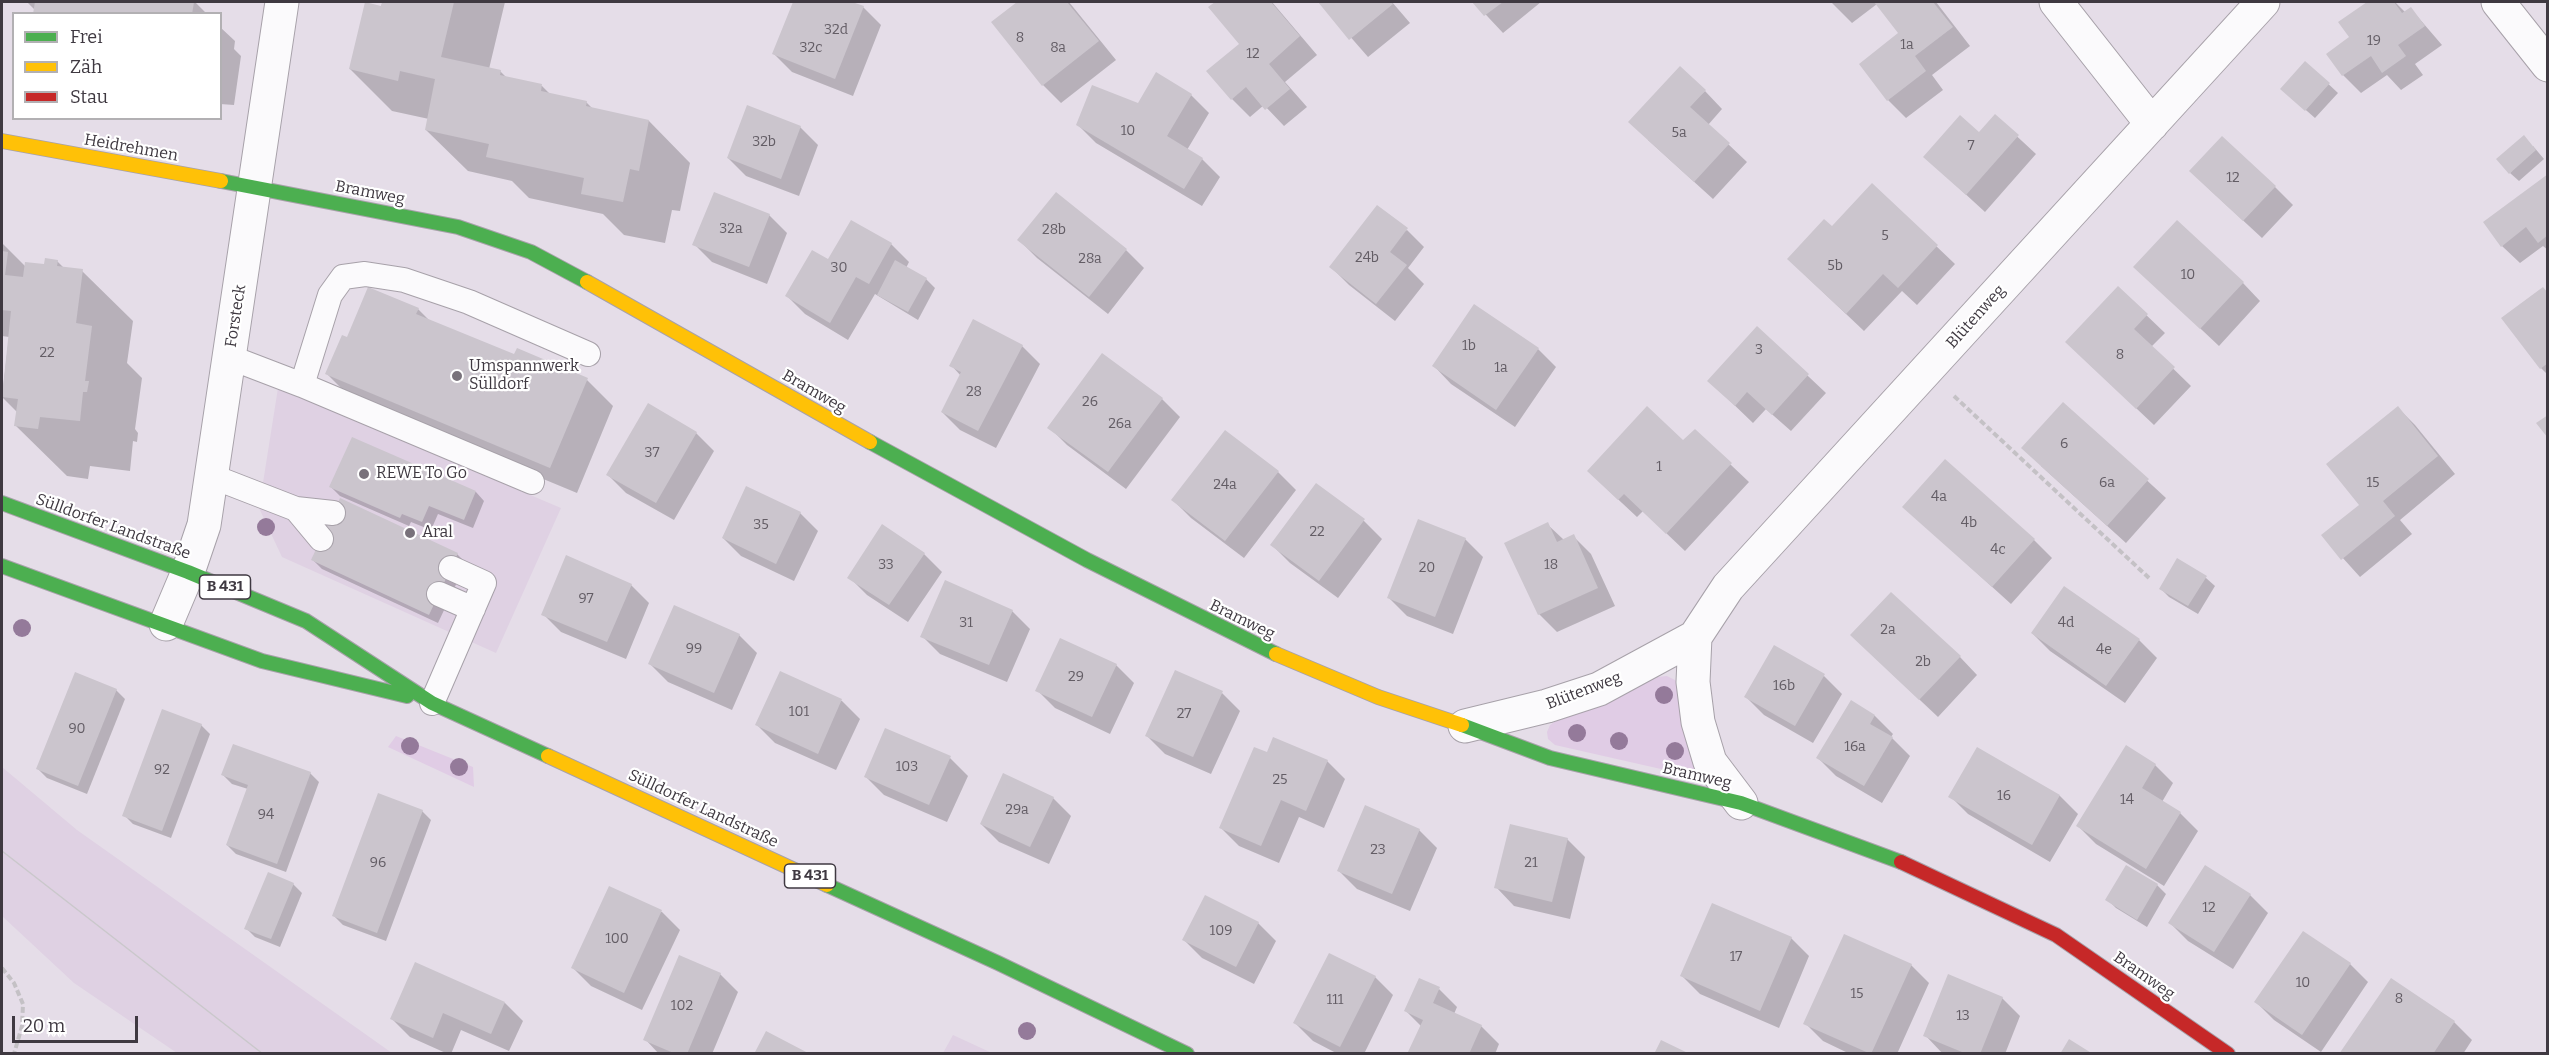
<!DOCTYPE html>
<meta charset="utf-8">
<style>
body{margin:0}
#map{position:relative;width:2549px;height:1055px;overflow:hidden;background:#e5dde8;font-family:Bitter,serif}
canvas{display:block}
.frame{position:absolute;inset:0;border:3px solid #3f3941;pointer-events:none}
.legend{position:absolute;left:12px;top:12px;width:210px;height:108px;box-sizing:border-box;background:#fff;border:2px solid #b2b0b3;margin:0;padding:8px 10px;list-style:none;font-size:18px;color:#3f3941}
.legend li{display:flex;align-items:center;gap:12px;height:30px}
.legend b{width:30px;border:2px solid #b2b0b3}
.scale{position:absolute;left:12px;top:1016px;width:126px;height:27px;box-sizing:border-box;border:3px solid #3f3941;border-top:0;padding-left:8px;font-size:18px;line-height:21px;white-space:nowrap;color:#3f3941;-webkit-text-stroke:4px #fff;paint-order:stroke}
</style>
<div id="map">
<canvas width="2549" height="1055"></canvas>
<div class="frame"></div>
<ul class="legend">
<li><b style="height:8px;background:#4caf50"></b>Frei</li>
<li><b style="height:8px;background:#ffc107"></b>Zäh</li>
<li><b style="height:8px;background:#c62828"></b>Stau</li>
</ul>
<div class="scale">20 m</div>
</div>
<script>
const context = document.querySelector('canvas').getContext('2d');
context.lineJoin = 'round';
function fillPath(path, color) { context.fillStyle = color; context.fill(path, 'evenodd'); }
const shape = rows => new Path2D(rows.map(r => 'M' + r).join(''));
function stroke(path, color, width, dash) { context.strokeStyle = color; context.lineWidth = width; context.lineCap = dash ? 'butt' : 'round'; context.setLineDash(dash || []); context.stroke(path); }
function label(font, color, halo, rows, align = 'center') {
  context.font = font + ' Bitter,serif'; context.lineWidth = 4.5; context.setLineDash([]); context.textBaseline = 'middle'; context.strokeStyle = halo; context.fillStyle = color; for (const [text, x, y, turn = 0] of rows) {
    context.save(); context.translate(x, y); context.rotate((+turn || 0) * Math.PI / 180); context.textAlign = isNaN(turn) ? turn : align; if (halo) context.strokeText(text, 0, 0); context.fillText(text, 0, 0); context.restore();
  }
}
fillPath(shape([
 [278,388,561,508,496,653,282,557,259,508],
 [2,767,77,830,392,1053,177,1053,74,983,2,916],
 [953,1035,992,1053,943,1053]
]), '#dfd1e3');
fillPath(shape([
 [1667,676,1675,680,1680,688,1696,766,1693,772,1683,774,1555,745,1548,739,1547,732,1550,725,1557,720,1606,702,1657,677],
 [396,736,473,767,474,787,388,747]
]), '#e0cce5');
fillPath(shape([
 [27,2,195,2,207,14,35,14,34,9],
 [383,2,505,2,489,69,500,71,507,78,542,86,551,95,586,102,594,110,649,121,690,163,680,211,672,210,665,243,624,235,603,214,529,198,512,181,468,171,426,130,429,119,392,111,350,69],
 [795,2,848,2,863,7,881,25,853,96,792,72,774,54],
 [1019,2,1069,2,1116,60,1061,103,1043,85,993,23],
 [1217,2,1272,2,1317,55,1285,82,1307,107,1284,126,1264,105,1250,117,1232,99,1241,45,1210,8],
 [1320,2,1392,2,1410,23,1368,57],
 [1474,2,1541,2,1503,33],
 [1831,2,1936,2,1970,46,1932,75,1943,90,1906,118,1888,100,1901,33,1877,4,1852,23],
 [2369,2,2395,2,2406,13,2411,9,2442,45,2415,64,2423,75,2401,90,2387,75,2361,93,2343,75,2328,54,2351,37,2340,22],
 [220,27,235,41,234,49,241,56,234,105,220,104],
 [2306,63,2338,93,2315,118,2291,97],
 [1705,91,1722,109,1708,125,1747,162,1713,199,1648,140],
 [1191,95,1209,113,1187,150,1202,159,1220,177,1202,206,1096,143,1078,125,1139,105],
 [1995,116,2036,154,1985,212,1925,157,1979,135],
 [800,127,818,145,799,196,746,176,728,158],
 [2533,146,2544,159,2519,181,2510,173],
 [2548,176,2548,250,2543,246,2520,263,2502,246],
 [1872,185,1955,264,1917,305,1902,291,1864,331,1807,277,1832,228],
 [2275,187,2293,205,2262,238,2209,189],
 [1056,194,1126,250,1144,268,1108,314,1037,258,1019,240],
 [769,215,787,233,767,284,712,262,694,244],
 [852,222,891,244,909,262,906,268,926,279,935,288,918,320,875,294,848,340,805,314,787,296,829,261],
 [1407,230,1424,247,1408,268,1424,284,1395,321,1349,285,1331,267],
 [2,243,26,267,46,266,57,261,64,268,82,271,133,321,127,363,142,378,135,429,138,433,137,442,133,441,130,471,90,466,88,479,67,476,16,426,18,413,2,397,9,337,2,336],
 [2135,267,2243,283,2260,301,2219,346],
 [2118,288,2165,333,2151,347,2191,386,2154,425,2085,360],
 [2548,294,2548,375,2541,368],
 [418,309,431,322,515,356,587,380,613,406,577,493,353,400,327,374,348,339],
 [1757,328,1826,393,1791,431,1766,409,1753,423,1727,398],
 [1022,346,1040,364,996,448,960,430,942,412,961,376,951,365],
 [1538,349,1556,367,1515,427,1451,384,1434,366],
 [1162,399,1180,417,1126,489,1067,445,1049,427],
 [2064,404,2166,498,2126,543,2041,466],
 [2398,408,2415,425,2455,474,2400,520,2412,534,2360,577,2323,536,2361,505],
 [1695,431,1749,482,1685,551,1643,511,1637,517,1607,489,1684,442],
 [696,433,714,451,674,520,626,493,608,475],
 [1278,472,1296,490,1244,558,1191,518,1173,500],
 [1316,485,1364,521,1382,539,1338,598,1290,563,1272,545],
 [331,487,476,492,484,501,473,528,438,514,431,530,411,522,409,526,340,496],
 [1904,507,2034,540,2052,558,2011,604],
 [800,513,818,531,794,581,741,556,723,538],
 [1547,524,1564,540,1573,536,1591,554,1615,606,1557,632,1539,614],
 [1465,539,1483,557,1453,634,1407,616,1389,598],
 [457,554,466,563,438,623,322,569,313,560],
 [924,554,942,572,908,622,867,595,849,577],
 [2178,560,2206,578,2215,586,2198,614,2169,597,2161,589],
 [631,585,649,603,626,659,561,632,543,614],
 [1012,611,1030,629,1007,682,940,654,922,636],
 [2032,633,2139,640,2157,658,2125,703,2050,651],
 [739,635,757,653,732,710,668,682,650,664],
 [1870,653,1960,657,1977,675,1938,717],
 [1116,665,1134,683,1110,734,1055,708,1037,690],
 [780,673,842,701,860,719,836,770,775,743,757,725],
 [1824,676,1842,694,1813,743,1764,715,1746,697],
 [116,690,125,699,87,794,47,778,38,769],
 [1222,693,1240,711,1211,774,1165,754,1147,736],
 [1851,702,1875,716,1893,734,1891,737,1910,756,1882,803,1836,776,1818,758],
 [201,725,210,734,171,838,133,824,124,815],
 [2126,747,2155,765,2173,783,2162,802,2180,813,2198,831,2164,886,2096,844,2078,826],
 [1977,749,2060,796,2078,814,2050,862,1968,814,1950,796],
 [1267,754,1327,761,1345,779,1324,828,1299,817,1279,863,1239,846,1221,828],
 [950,758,968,776,947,822,884,795,866,777],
 [310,773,319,782,286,872,236,854,227,845,248,789,232,784,223,775],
 [1053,798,1071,816,1049,864,999,842,981,824],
 [422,811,431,820,386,941,343,925,334,916],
 [1419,830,1437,848,1410,911,1357,889,1339,871],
 [1567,839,1585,857,1570,919,1514,906,1496,887],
 [2127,867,2157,885,2166,894,2147,927,2116,908,2107,899],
 [293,884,302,893,280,947,255,937,246,928],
 [610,888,662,912,680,930,642,1010,591,986,573,968],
 [2250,895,2268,913,2233,969,2188,941,2170,923],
 [1258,923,1276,941,1254,984,1202,958,1184,940],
 [1791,938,1809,956,1779,1028,1700,994,1682,976],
 [679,957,720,974,738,992,712,1054,659,1054,645,1039],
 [2350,964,2368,982,2321,1052,2274,1020,2256,1002],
 [1911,965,1929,983,1897,1054,1850,1054,1823,1041,1805,1023],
 [1375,977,1393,995,1364,1054,1338,1054,1313,1041,1295,1023],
 [1439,989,1457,1007,1454,1014,1481,1026,1499,1044,1495,1054,1409,1054,1421,1026,1406,1011],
 [2002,998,2020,1016,2005,1054,1943,1054,1925,1035],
 [505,1003,523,1021,509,1051,461,1030,451,1054,448,1054,410,1037,392,1019],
 [2454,1022,2472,1040,2463,1054,2341,1054]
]), '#0003');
fillPath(shape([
 [35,2,194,2,192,14,33,14],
 [365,2,381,6,382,2,454,2,441,57,501,70,500,75,542,84,541,91,587,101,586,106,649,120,639,171,630,169,623,202,581,194,584,178,486,157,489,144,425,130,435,79,400,71,398,81,349,69],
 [793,2,852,2,864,6,835,79,772,54],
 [1017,2,1067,2,1099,41,1042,86,991,22],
 [1215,2,1271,2,1300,36,1269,64,1290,89,1265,110,1246,87,1231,100,1206,71,1239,44,1208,7],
 [1318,2,1391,2,1393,4,1349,40],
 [1472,2,1503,2,1484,16],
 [1874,2,1933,2,1953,27,1915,56,1926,71,1887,101,1859,64,1898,33],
 [2367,2,2394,2,2402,13,2411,7,2425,26,2398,45,2406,56,2382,73,2371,56,2342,76,2326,54,2349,37,2338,22],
 [2305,61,2330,83,2305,111,2280,89],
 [1680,66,1706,90,1690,107,1730,143,1694,182,1628,122],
 [1156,72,1192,94,1167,136,1203,158,1184,189,1076,125,1092,85,1138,103],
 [747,105,801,126,781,179,727,158],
 [1995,114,2019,135,1966,195,1923,157,1960,115,1979,132],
 [2524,135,2536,150,2509,174,2496,159],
 [2222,136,2276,186,2243,221,2189,171],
 [2548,174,2548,235,2538,243,2526,227,2501,247,2483,222],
 [1872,183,1938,245,1898,288,1883,274,1846,314,1787,259,1824,219,1832,226],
 [714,192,770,214,749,267,692,245],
 [1056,192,1127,249,1089,297,1017,240],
 [1377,205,1408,228,1390,252,1407,265,1376,304,1329,267],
 [851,220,892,243,869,284,856,277,830,323,785,296,812,250,828,259],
 [2177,220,2244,282,2200,329,2133,267],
 [2,251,8,252,5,275,23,277,25,262,44,264,45,258,58,260,57,266,83,269,76,323,92,326,85,381,89,381,87,392,83,392,80,421,40,417,38,429,14,426,18,399,2,397,11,311,2,310],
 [895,260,927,278,908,312,877,295],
 [2118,286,2148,314,2134,329,2175,367,2136,409,2065,342],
 [368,287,419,308,416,314,514,354,517,348,588,378,550,468,325,374,342,335,347,337],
 [2543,287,2548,293,2548,363,2540,369,2501,318],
 [1474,304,1539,348,1496,410,1432,366],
 [973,319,1023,345,978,431,941,412,961,372,949,366],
 [1757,326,1809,374,1772,415,1747,392,1735,406,1707,381],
 [1102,353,1163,398,1108,472,1047,428],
 [2063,402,2149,479,2107,526,2021,448],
 [648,403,697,432,656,503,606,475],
 [1647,406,1683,440,1695,429,1732,463,1666,534,1624,494,1618,500,1587,471],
 [2398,406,2438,456,2383,501,2395,516,2341,560,2321,535,2359,505,2326,464],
 [2548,415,2548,438,2536,423],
 [1225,430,1279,471,1225,541,1171,500],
 [352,437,476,491,464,520,429,506,422,522,402,514,400,518,329,487],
 [1945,459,2035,539,1992,587,1902,507],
 [1316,483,1365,519,1319,581,1270,545],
 [746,486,801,512,776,564,722,538],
 [340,498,458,553,429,615,311,560],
 [1418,519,1466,538,1435,617,1387,598],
 [1548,522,1557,542,1574,534,1598,588,1538,615,1504,543],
 [882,524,925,553,889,605,847,578],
 [566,555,632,584,607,642,541,615],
 [2177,558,2207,576,2188,606,2159,589],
 [945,580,1013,610,989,665,920,637],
 [2064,586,2140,639,2106,686,2031,633],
 [1891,592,1961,656,1919,700,1850,635],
 [674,605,740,634,714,693,648,664],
 [1060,638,1117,664,1092,717,1035,691],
 [1774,645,1825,674,1795,726,1744,697],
 [1175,670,1223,691,1193,757,1145,736],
 [780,671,842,699,818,754,755,725],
 [75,672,117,689,78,786,36,769],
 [1851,700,1875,715,1870,724,1893,737,1864,786,1816,758],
 [162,709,202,724,162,831,122,816],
 [885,728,951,756,929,805,864,777],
 [1273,737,1328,760,1306,811,1281,800,1261,846,1219,828,1254,747,1267,752],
 [233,744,311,772,277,864,226,845,248,785,221,775],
 [2126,745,2156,764,2142,788,2181,812,2146,869,2076,826],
 [1977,747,2060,795,2032,845,1948,797],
 [1003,773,1054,797,1030,847,980,824],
 [378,793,423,810,377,933,332,916],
 [1365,805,1420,829,1392,894,1337,871],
 [1510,824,1568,838,1552,902,1494,888],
 [2126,865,2158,884,2137,920,2105,900],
 [2205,865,2251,894,2214,952,2168,923],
 [268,872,294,883,271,939,244,929],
 [609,886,662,910,624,993,571,968],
 [1205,895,1259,922,1236,967,1182,940],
 [1712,903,1792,937,1760,1011,1680,976],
 [2303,931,2351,963,2302,1035,2254,1002],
 [1844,934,1912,964,1871,1054,1803,1024],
 [1329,953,1376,976,1340,1047,1293,1023],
 [679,955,721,973,687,1054,676,1054,643,1040],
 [415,962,505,1002,491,1034,443,1013,433,1038,390,1019],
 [1948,974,2003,997,1980,1054,1967,1054,1923,1036],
 [1419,978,1440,987,1433,1003,1482,1025,1469,1054,1407,1054,1423,1020,1404,1011],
 [2391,978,2455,1021,2433,1054,2339,1054],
 [766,1031,810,1054,754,1054],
 [2069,1039,2093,1054,2060,1054],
 [1661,1040,1690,1054,1654,1054]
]), '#cbc5cd');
const lane = shape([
 [229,357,302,385,532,482],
 [302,385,330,295,343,277,365,274,404,280,469,302,588,354],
 [211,476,296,509,333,513],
 [296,509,321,539],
 [439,594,473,609],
 [432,703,484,583,451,568]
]);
const street = shape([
 [2056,2,2152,124],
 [2498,2,2548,65],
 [166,624,188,572,204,525,282,2],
 [1695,637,1693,682,1698,722,1710,762,1741,803],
 [1465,726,1547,706,1599,689,1695,637,1728,587,2263,2]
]);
const fast = shape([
 [221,181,458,227,531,252,587,282],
 [870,442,1087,560,1276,654],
 [2,503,188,572,306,621,432,703,548,756],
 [2,566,262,661,407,696],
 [1462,725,1550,758,1741,803,1901,862],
 [827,885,998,963,1187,1054]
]);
const slow = shape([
 [2,141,221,181],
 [587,282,870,442],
 [1276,654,1378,697,1462,725],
 [548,756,827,885]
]);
const jam = shape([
 [1901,862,2056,935,2228,1054]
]);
stroke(lane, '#a7a1a9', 26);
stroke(street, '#a7a1a9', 35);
stroke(fast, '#a7a1a9', 16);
stroke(slow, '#a7a1a9', 16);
stroke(jam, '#a7a1a9', 16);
stroke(shape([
 [1954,396,2149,578],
 [2,968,14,983,23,1004,22,1026,14,1054]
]), '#c4c1c5', 4, [6, 3]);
stroke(lane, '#fbfafc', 24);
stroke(street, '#fbfafc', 33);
stroke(fast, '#4caf50', 14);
stroke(slow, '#ffc107', 14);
stroke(jam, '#c62828', 14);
stroke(shape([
 [2,851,263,1054]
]), '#cac8cb', 1.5);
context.fillStyle = '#947a9a';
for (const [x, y] of [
 [266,527],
 [22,628],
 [1664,695],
 [1577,733],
 [1619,741],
 [410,746],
 [1675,751],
 [459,767],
 [1027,1031]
]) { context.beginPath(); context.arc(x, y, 9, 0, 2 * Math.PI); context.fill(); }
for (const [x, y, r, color] of [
 [457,376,6,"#79727b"],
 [364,474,6,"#79727b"],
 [410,533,6,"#79727b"]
]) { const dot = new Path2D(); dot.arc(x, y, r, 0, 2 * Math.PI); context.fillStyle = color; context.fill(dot); stroke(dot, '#fff', 2); }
label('14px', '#635d65', null, [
 ["32d",836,30],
 ["8",1020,38],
 ["19",2374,41],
 ["1a",1907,45],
 ["32c",811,48],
 ["8a",1058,48],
 ["12",1253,54],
 ["10",1128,131],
 ["5a",1679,133],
 ["32b",764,142],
 ["7",1971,146],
 ["12",2233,178],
 ["32a",731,229],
 ["28b",1054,230],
 ["5",1885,236],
 ["24b",1367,258],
 ["28a",1090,259],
 ["5b",1835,266],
 ["30",839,268],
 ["10",2188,275],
 ["1b",1469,346],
 ["3",1759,350],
 ["22",47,353],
 ["8",2120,355],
 ["1a",1501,368],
 ["28",974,392],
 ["26",1090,402],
 ["26a",1120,424],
 ["6",2064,444],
 ["37",652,453],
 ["1",1659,467],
 ["6a",2107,483],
 ["15",2373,483],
 ["24a",1225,485],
 ["4a",1939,497],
 ["4b",1969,523],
 ["35",761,525],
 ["22",1317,532],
 ["4c",1998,550],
 ["33",886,565],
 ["18",1551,565],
 ["20",1427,568],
 ["97",586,599],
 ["31",966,623],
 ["4d",2066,623],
 ["2a",1888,630],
 ["99",694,649],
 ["4e",2104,650],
 ["2b",1923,662],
 ["29",1076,677],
 ["16b",1784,686],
 ["101",799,712],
 ["27",1184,714],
 ["90",77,729],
 ["16a",1855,747],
 ["103",907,767],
 ["92",162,770],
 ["25",1280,780],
 ["16",2004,796],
 ["14",2127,800],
 ["29a",1017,810],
 ["94",266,815],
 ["23",1378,850],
 ["96",378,863],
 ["21",1531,863],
 ["12",2209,908],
 ["109",1221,931],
 ["100",617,939],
 ["17",1736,957],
 ["10",2303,983],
 ["15",1857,994],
 ["8",2399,999],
 ["111",1335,1000],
 ["102",682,1006],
 ["13",1963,1016]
]);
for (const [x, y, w] of [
 [225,587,51],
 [810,876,51]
]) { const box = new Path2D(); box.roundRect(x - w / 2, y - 12, w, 24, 4.5); context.fillStyle = '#fff'; context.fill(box); stroke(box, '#3f3941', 1.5); }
label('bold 15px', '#3f3941', null, [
 ["B 431",225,587],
 ["B 431",810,876]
]);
label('16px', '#3f3941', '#fff', [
 ["Heidrehmen",131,148,10],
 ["Bramweg",370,193,11],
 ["Forsteck",236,316,-81],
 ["Blütenweg",1976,317,-48],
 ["Bramweg",814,392,30],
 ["Sülldorfer Landstraße",113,527,20],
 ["Bramweg",1242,620,26],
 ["Blütenweg",1584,691,-21],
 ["Bramweg",1697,776,13],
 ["Sülldorfer Landstraße",703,809,25],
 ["Bramweg",2144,976,35]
]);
label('16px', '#3f3941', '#fff', [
 ["Umspannwerk",469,367],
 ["Sülldorf",469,385],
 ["REWE To Go",376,474],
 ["Aral",422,533]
], 'left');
</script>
